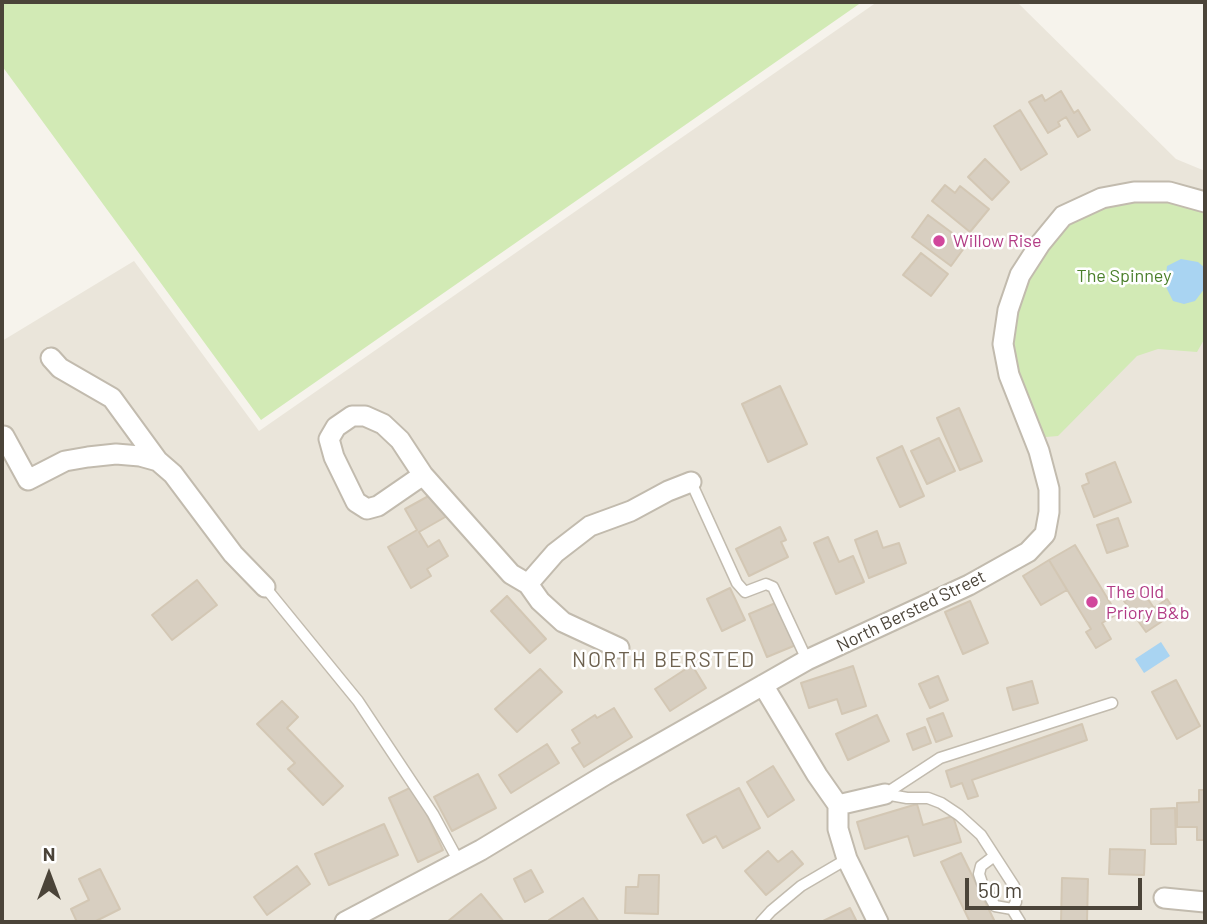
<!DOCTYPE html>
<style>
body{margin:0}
#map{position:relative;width:1207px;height:924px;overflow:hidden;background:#f6f3ec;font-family:Barlow,sans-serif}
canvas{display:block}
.frame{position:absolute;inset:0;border:4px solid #4b4439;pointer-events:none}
.north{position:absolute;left:14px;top:840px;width:70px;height:70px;-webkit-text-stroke:5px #fff;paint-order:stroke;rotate:0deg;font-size:19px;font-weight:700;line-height:28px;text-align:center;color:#4b4439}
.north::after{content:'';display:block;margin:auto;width:24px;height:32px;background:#4b4439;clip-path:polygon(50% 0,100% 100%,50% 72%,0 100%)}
.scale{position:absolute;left:965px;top:878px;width:177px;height:32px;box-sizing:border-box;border:4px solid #4b4439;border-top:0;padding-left:9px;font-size:21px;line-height:24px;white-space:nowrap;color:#4b4439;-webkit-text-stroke:5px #fff;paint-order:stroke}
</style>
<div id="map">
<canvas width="1207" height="924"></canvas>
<div class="frame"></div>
<div class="north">N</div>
<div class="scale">50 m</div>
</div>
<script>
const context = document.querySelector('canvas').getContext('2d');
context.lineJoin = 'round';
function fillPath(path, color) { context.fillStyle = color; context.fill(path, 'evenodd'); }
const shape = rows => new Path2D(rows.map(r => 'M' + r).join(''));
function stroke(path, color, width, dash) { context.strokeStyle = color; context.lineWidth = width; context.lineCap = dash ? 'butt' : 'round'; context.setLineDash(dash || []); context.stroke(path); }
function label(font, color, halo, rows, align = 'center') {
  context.font = font + ' Barlow,sans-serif'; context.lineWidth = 5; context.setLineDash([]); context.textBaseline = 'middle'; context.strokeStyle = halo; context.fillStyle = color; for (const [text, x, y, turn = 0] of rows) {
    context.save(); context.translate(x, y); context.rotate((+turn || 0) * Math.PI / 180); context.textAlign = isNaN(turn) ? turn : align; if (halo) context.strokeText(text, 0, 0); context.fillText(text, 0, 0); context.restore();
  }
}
fillPath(shape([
 [877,2,1017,2,1176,159,1205,171,1205,922,2,922,2,341,134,261,259,431]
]), '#eae5da');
fillPath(shape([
 [2,2,862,2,261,420,2,66],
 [1102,198,1205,202,1205,338,1197,352,1158,349,1137,356,1058,436,1033,438,1009,375,1008,310,1040,244]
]), '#d2eab5');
fillPath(shape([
 [1181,259,1198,262,1205,268,1205,288,1195,301,1184,304,1173,301,1165,285,1167,266],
 [1161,642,1170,656,1144,673,1135,659]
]), '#a9d4f2');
const building = shape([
 [1061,91,1074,113,1078,110,1090,130,1078,137,1066,117,1058,122,1060,126,1048,133,1029,102,1042,95,1045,101,1061,91],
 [1020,110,1047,154,1021,170,994,126,1020,110],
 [985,159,1009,182,992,200,968,177,985,159],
 [945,185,955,193,960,186,989,209,970,232,932,201,945,185],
 [928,215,967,244,951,266,912,237,928,215],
 [921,253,948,274,931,296,903,275,921,253],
 [780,386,807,444,768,462,742,404,780,386],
 [959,408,982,461,960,470,937,418,959,408],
 [939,438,955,471,927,484,911,451,939,438],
 [902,446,924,496,900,507,877,458,902,446],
 [1115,462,1131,502,1094,517,1082,486,1089,483,1086,474,1115,462],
 [434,493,447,516,419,532,428,547,439,540,448,556,427,569,431,576,411,588,388,547,417,530,405,509,434,493],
 [1118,518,1128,546,1107,553,1097,525,1118,518],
 [780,527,786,540,781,542,788,557,749,576,736,549,780,527],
 [877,531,883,548,899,543,906,563,869,578,855,540,877,531],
 [828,537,839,562,853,556,864,582,836,594,814,543,828,537],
 [1075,545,1117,614,1102,623,1111,639,1096,648,1086,632,1091,629,1049,560,1075,545],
 [1049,560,1067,590,1041,605,1023,576,1049,560],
 [197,580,217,605,172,640,152,615,197,580],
 [730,588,745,620,722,631,707,599,730,588],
 [1141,589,1154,608,1167,599,1176,612,1146,632,1124,601,1141,589],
 [507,596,546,639,530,653,491,611,507,596],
 [970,601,988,643,963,654,945,612,970,601],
 [778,602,796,645,767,657,749,614,778,602],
 [692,665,706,688,670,711,655,689,692,665],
 [853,666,866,706,842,714,837,699,809,708,801,683,853,666],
 [540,669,562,692,517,732,495,709,540,669],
 [938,676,948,700,930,708,919,684,938,676],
 [1176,680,1200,726,1177,739,1152,692,1176,680],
 [1032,681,1038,703,1013,710,1007,688,1032,681],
 [282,701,298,717,287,728,343,786,323,805,288,769,295,763,257,724,282,701],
 [614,708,632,737,584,767,572,748,580,743,572,730,595,715,597,718,614,708],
 [943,713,952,736,936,742,927,719,943,713],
 [877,715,889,741,848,760,836,734,877,715],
 [1082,724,1087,740,972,780,978,796,968,799,962,783,951,787,946,771,1082,724],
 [925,727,931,743,913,750,907,734,925,727],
 [547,744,559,763,511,793,499,775,547,744],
 [773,766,794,800,768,817,747,782,773,766],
 [478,774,496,808,452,831,434,797,478,774],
 [414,786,443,850,418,862,389,798,414,786],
 [739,788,760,828,723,848,716,836,703,843,687,815,739,788],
 [1199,790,1205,790,1205,840,1197,840,1197,827,1177,827,1177,803,1199,802,1199,790],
 [917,804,923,825,953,816,961,842,914,856,908,836,865,849,857,822,917,804],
 [1175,808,1176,844,1151,844,1151,809,1175,808],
 [384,824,398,855,329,885,315,854,384,824],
 [1110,849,1145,850,1144,875,1109,874,1110,849],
 [768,851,778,862,792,851,803,864,766,895,745,871,768,851],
 [961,853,995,922,970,922,941,862,961,853],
 [297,866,310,884,267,915,254,897,297,866],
 [100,869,120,909,94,922,77,922,71,909,89,900,79,879,100,869],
 [531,870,543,892,525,902,514,879,531,870],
 [639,875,659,875,658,914,625,913,626,887,638,887,639,875],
 [1062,878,1088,879,1087,922,1061,922,1062,878],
 [481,894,504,922,447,922,481,894],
 [583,898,599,922,551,922,549,920,583,898],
 [850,908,857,922,821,922,850,908]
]);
fillPath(building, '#d8cfc1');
stroke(building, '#d3c7b4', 2);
const service = shape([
 [691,482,737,583,745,592,766,584,773,587,807,660],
 [265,587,358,701,433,814,459,862],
 [885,794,907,798,928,798,941,803,959,815,981,835,1014,886,1016,902,1012,909,995,906,982,883,979,874,981,866,993,857],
 [885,794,940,758,1112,703],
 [1012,909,1020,922],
 [761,922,771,911,801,886,847,859]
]);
const minor = shape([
 [51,358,60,368,112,398,158,461],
 [4,436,28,480,65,461,88,457,116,454,140,456,158,461,173,474,233,554,265,587],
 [423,475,400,440,383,424,365,416,352,416,336,427,329,439,334,457,356,502,367,509,378,506,423,475,511,574,528,584],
 [619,648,563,622,540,601,528,584,555,553,590,526,631,511,668,491,691,482],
 [763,685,817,775,838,805,885,794],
 [838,805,838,829,847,859,878,922],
 [1164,898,1205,902],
 [345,922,481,850,605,775,807,660,969,585,1028,552,1045,534,1049,512,1049,489,1039,451,1009,375,1003,344,1008,310,1020,275,1040,244,1063,216,1102,198,1134,192,1169,192,1205,202]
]);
stroke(service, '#c2bbae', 13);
stroke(minor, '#c2bbae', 23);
stroke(service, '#fff', 10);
stroke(minor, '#fff', 19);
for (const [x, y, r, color] of [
 [939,241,7,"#d1479c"],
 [1092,602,7,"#d1479c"]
]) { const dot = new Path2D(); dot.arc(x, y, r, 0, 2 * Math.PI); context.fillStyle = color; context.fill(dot); stroke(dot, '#fff', 2.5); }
label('18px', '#b23c85', '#fff', [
 ["Willow Rise",953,241],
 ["The Old",1106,592],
 ["Priory B&b",1106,613]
], 'left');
label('18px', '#4a7f2a', '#fff', [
 ["The Spinney",1124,276]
]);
label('18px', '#4b4439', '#fff', [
 ["North Bersted Street",911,611,-26]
]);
context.letterSpacing = '2px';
label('21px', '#6e6250', '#fff', [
 ["NORTH BERSTED",664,660]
]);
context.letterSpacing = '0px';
</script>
